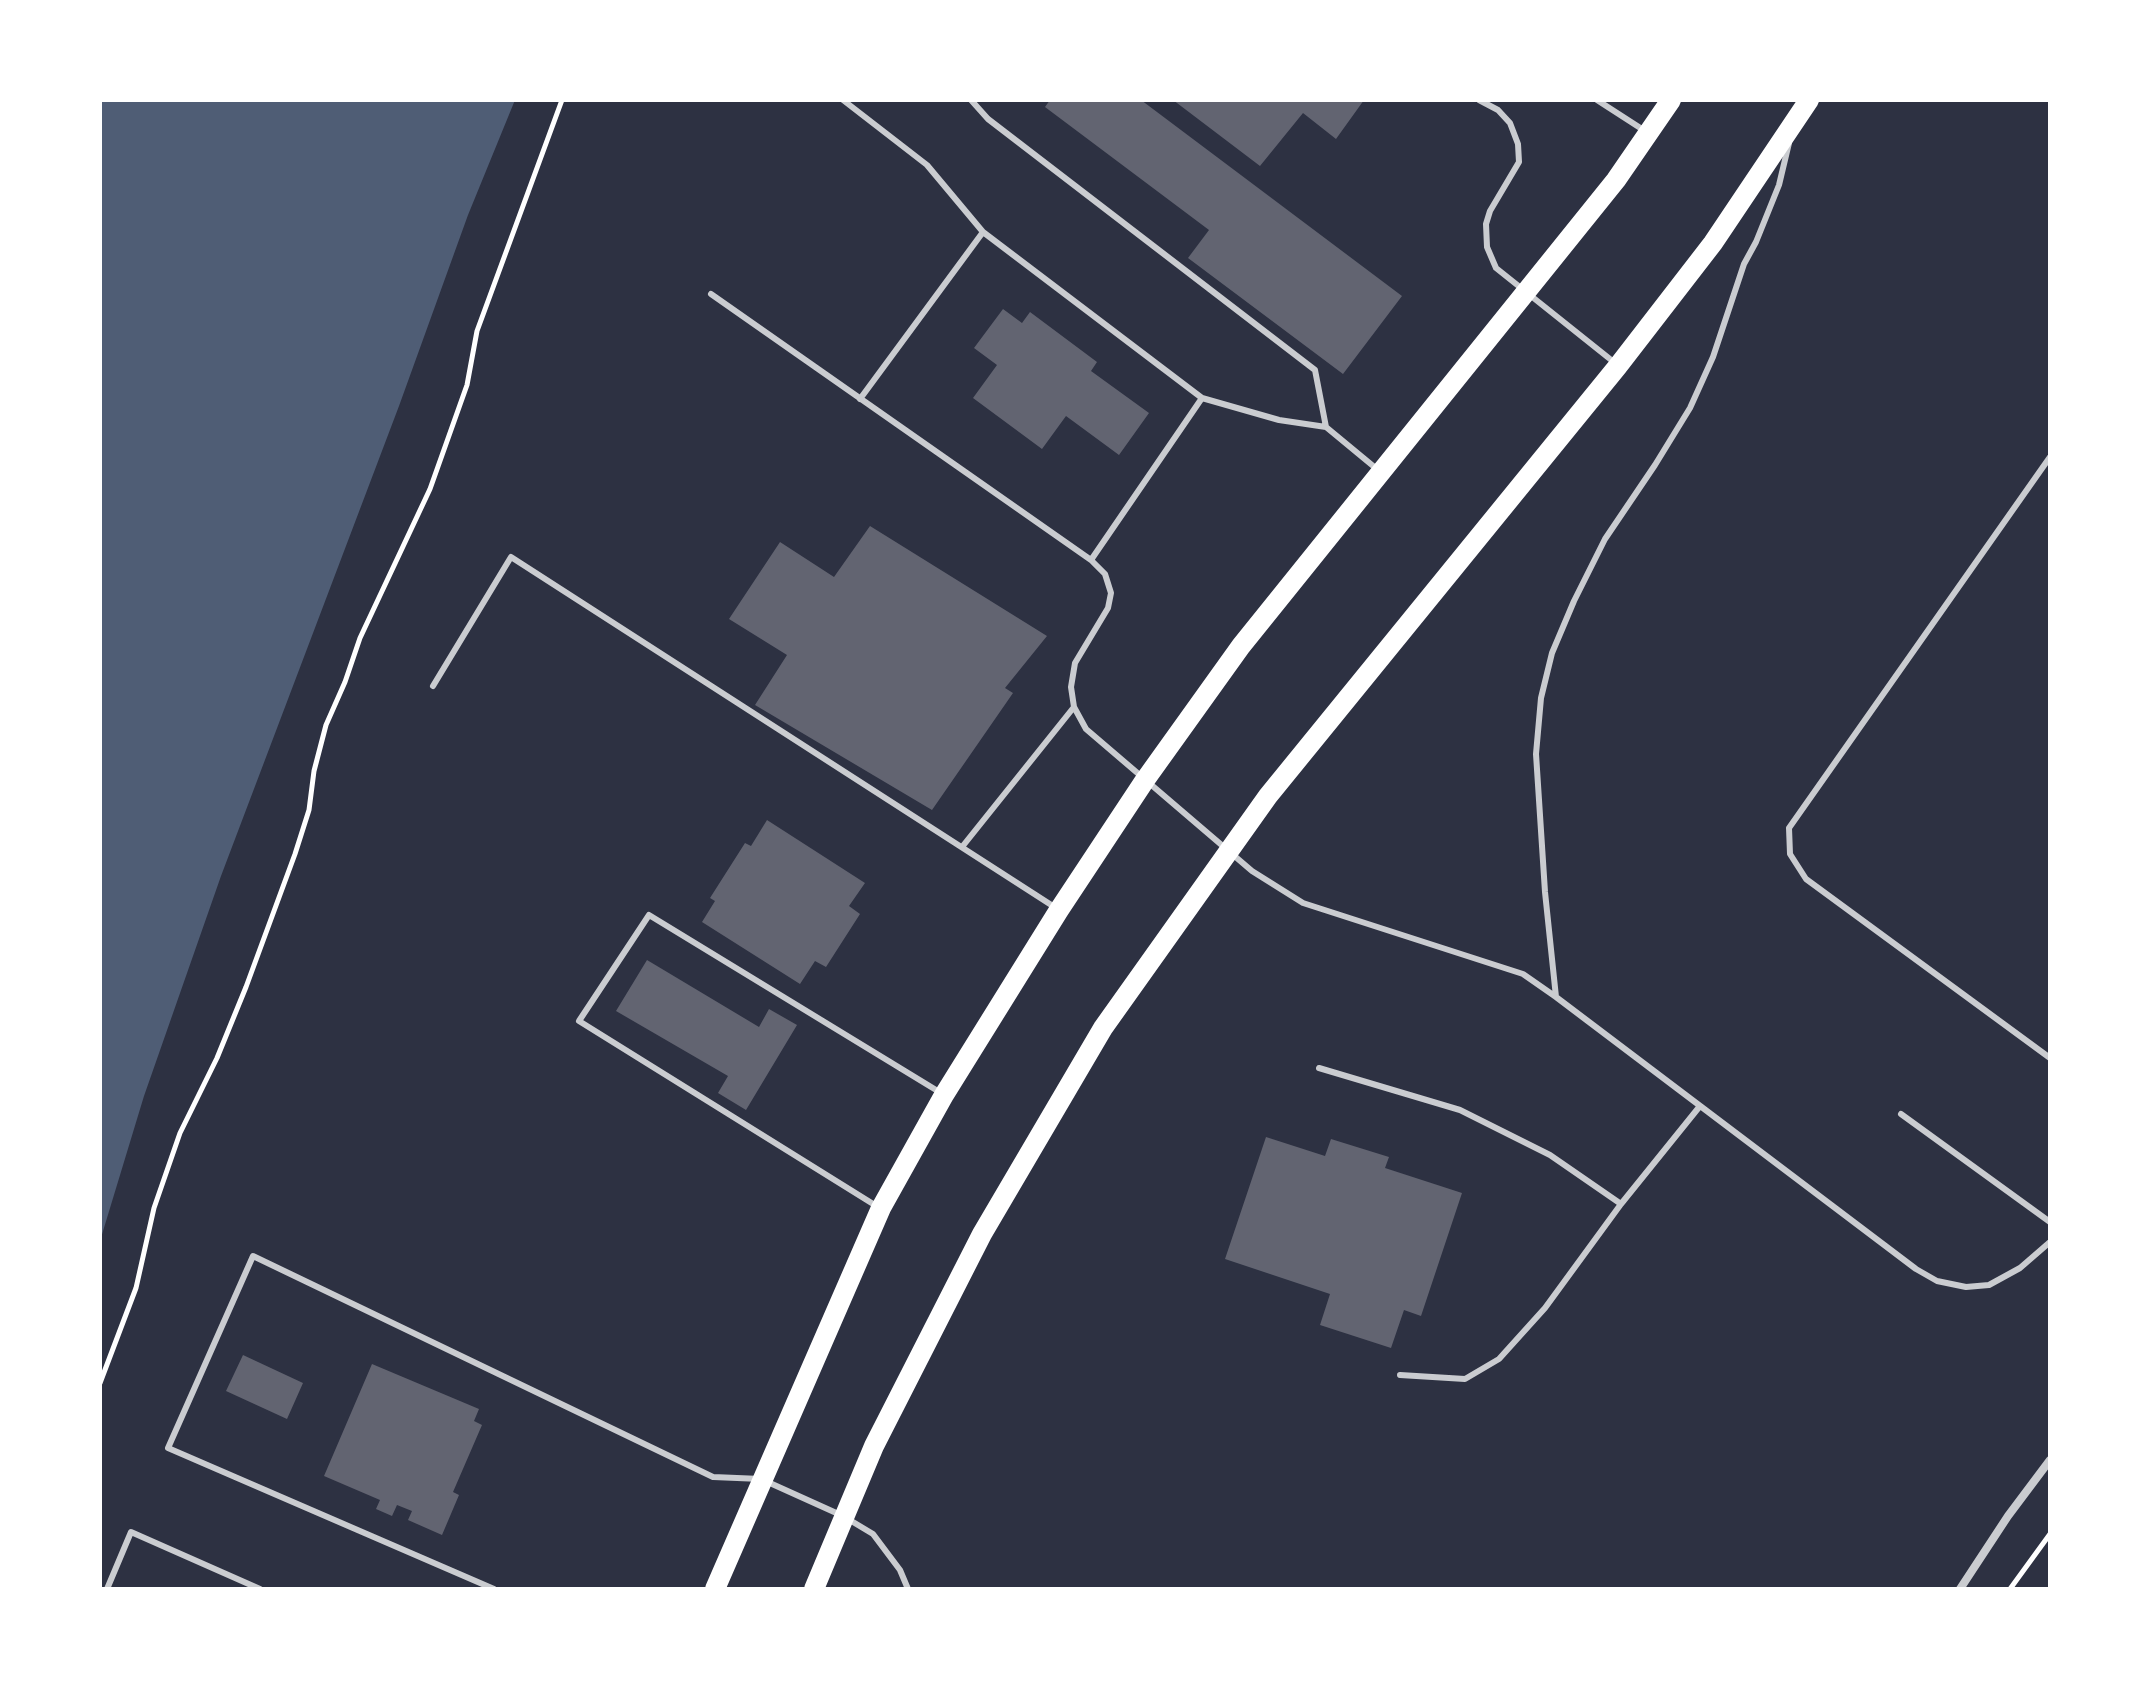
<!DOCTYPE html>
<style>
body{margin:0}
#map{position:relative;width:2150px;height:1689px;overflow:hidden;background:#2d3142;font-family:"Varela Round",sans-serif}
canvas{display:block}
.frame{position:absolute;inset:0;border:102px solid #fff;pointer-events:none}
</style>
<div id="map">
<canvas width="2150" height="1689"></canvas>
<div class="frame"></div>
</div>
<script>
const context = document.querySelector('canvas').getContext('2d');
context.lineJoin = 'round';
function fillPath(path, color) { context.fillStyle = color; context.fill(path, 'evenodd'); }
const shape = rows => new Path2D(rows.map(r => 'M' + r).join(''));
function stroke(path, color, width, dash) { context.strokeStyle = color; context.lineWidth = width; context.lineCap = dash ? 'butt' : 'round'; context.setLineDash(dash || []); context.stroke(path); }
fillPath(shape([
 [100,100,515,100,468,215,399,406,221,876,144,1096,100,1241]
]), '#4f5d75');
fillPath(shape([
 [1050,100,1141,100,1402,296,1343,374,1188,258,1209,230,1045,107],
 [1173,100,1364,100,1336,139,1303,113,1260,166],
 [1003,309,1022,323,1030,312,1097,362,1091,371,1149,413,1119,455,1066,416,1042,449,973,398,997,365,974,348],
 [870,526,1047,636,1005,688,1013,693,932,810,755,705,787,655,729,619,780,542,834,577],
 [767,820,865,883,849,906,860,914,826,967,815,961,800,984,702,922,715,901,710,898,745,843,751,846],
 [647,960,759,1027,769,1009,797,1025,746,1110,718,1093,728,1076,616,1011],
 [1266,1137,1325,1156,1331,1139,1389,1157,1385,1168,1462,1193,1421,1316,1404,1310,1391,1348,1320,1325,1330,1294,1225,1259],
 [243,1355,303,1383,287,1419,226,1391],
 [372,1364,479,1409,474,1421,482,1425,453,1492,459,1495,442,1535,408,1520,412,1511,397,1505,392,1516,376,1509,380,1500,324,1476]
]), '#626471');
stroke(shape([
 [100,1383,136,1288,154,1208,180,1133,217,1058,246,987,295,854,309,810,314,771,326,725,345,682,360,638,430,489,467,385,477,331,562,100],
 [2010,1589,2050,1534]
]), '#fff', 5);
stroke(shape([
 [843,100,927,165,983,232,1202,398,1279,420,1326,427,1378,470],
 [971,100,988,119,1315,370,1326,427],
 [1479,100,1498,110,1510,123,1518,144,1519,162,1490,211,1486,224,1487,247,1496,268,1615,363],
 [1597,100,1645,131],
 [711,294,1091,560,1105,574,1111,593,1108,608,1075,663,1071,687,1074,707,1086,729,1252,871,1303,903,1523,974,1556,997,1916,1269,1937,1281,1966,1287,1989,1285,2020,1268,2050,1242],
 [860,399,983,232],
 [2050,457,1789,828,1790,854,1806,879,2050,1058],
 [1091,560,1202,398],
 [433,686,511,557,1056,908],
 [962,847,1074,707],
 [1556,997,1545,892,1536,754,1541,698,1552,653,1574,601,1605,539,1655,465,1690,408,1713,357,1744,264,1756,242,1779,185,1789,143],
 [1319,1068,1460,1110,1550,1155,1621,1204],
 [1901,1114,2050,1222],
 [878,1207,579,1021,649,915,941,1093],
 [1400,1375,1465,1379,1499,1359,1545,1308,1621,1204,1700,1106],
 [107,1589,131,1532,260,1589],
 [494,1589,168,1448,253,1256,713,1477,761,1479,843,1516,873,1534,900,1570,908,1589]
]), '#caccd0', 6);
stroke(shape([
 [1960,1589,2008,1516,2050,1460]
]), '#caccd0', 8);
stroke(shape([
 [715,1589,881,1208,944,1095,1059,910,1145,780,1241,646,1616,180,1671,100],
 [814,1589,874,1446,982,1234,1103,1028,1268,796,1618,366,1713,243,1809,100]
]), '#fff', 20);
</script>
